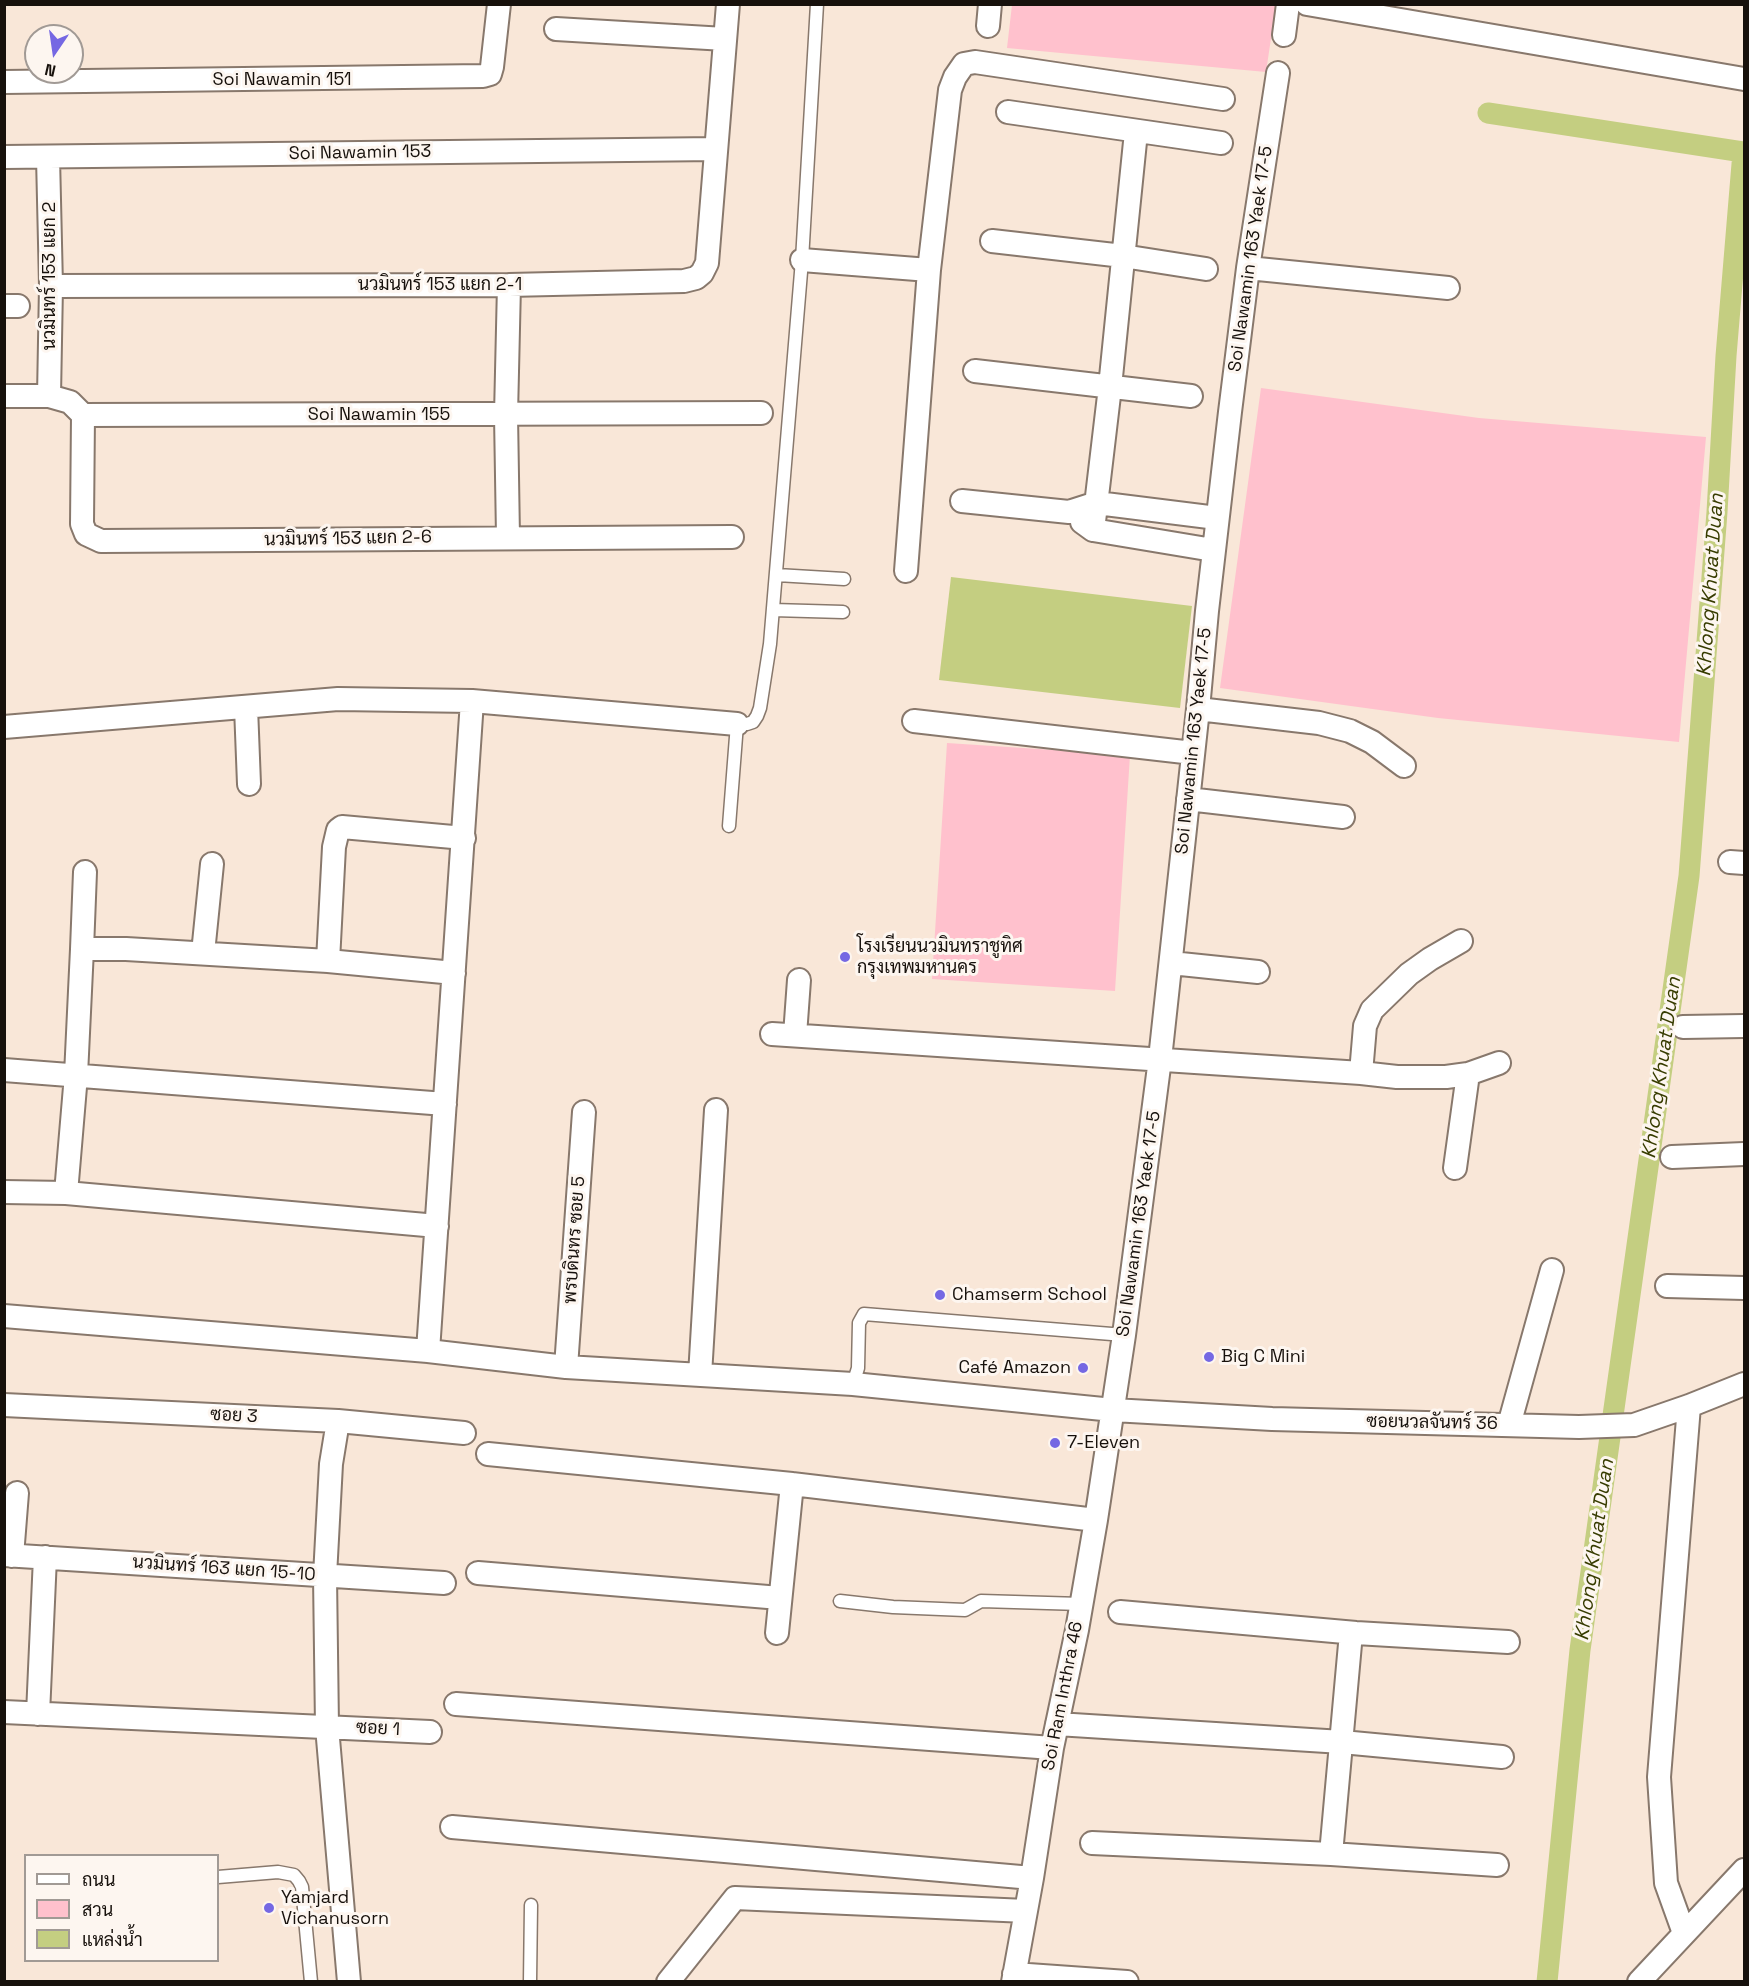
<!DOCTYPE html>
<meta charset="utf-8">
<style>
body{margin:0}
#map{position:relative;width:1749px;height:1986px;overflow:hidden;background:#f9e7d8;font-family:"Space Grotesk",Sarabun,sans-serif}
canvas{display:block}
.frame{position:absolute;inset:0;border:6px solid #17110c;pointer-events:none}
.legend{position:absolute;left:24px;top:1854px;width:195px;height:108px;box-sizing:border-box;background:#fdf6f0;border:2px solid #a19a95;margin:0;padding:8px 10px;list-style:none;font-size:18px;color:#17110c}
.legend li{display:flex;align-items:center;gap:12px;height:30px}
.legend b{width:30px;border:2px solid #a19a95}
.north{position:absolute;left:24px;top:24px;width:60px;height:60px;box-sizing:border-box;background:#fdf6f0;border:2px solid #a19a95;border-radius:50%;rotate:193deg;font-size:16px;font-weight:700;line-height:24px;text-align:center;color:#17110c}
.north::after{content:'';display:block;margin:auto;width:21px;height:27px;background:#7568e3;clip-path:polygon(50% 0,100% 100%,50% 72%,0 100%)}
</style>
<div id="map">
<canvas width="1749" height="1986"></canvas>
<div class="frame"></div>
<ul class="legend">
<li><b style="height:8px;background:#fff"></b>ถนน</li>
<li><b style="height:16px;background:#ffc1cd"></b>สวน</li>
<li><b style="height:16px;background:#c4ce81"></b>แหล่งน้ำ</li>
</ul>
<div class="north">N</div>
</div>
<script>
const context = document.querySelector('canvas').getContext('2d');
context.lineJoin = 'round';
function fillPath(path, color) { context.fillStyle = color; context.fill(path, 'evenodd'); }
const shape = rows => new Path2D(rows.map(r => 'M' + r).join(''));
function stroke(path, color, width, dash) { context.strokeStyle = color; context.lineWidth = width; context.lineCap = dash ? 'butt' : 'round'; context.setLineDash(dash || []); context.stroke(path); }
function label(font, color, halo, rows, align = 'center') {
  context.font = font + ' "Space Grotesk",Sarabun,sans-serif'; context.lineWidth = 6; context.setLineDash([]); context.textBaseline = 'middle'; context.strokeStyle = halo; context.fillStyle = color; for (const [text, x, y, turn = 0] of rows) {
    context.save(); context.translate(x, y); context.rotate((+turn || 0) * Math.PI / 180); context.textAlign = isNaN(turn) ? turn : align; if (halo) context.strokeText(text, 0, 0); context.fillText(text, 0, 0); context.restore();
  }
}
fillPath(shape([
 [1012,5,1012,4,1276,5,1266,72,1007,48],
 [1261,388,1479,418,1706,437,1679,742,1438,718,1220,688],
 [947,743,1130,755,1115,991,932,979]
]), '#ffc1cd');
fillPath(shape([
 [951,577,1192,606,1180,708,939,680]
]), '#c4ce81');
stroke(shape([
 [1488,113,1743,152],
 [1547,1982,1580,1650,1689,876,1717,512,1726,356,1743,152,1744,152]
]), '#c4ce81', 21);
const lane = shape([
 [777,575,844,579],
 [773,610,843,612],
 [729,826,737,724,747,724,753,722,757,716,760,708,770,644,802,260,817,4],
 [853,1384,858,1368,859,1323,864,1314,1124,1335],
 [840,1601,893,1607,965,1610,981,1601,1081,1604],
 [218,1877,278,1872,294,1875,299,1881,302,1887,311,1982],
 [530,1982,531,1905]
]);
const street = shape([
 [1307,4,1744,79],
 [988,26,990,4],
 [556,29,725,39],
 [1284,35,1288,4],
 [4,82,483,76,490,74,492,67,499,4],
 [1008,112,1221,143],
 [4,157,716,149],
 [48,157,51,286,49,396],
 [992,241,1123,256,1206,269],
 [802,260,929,270],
 [1248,268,1448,288],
 [51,286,509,285,684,281,696,278,702,273,707,263,728,4],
 [4,306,18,306],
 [975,371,1191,396],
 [4,396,49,396,70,402,83,415,761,413],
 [83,415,82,524,86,534,101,541,732,537],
 [962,501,1069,512,1097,503,1217,518],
 [1082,522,1093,530,1213,550],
 [1093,530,1110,387,1136,132],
 [508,537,506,415,509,285],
 [906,571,929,270,950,90,955,77,964,64,975,62,1223,99],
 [246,707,249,784],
 [1198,709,1319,723,1350,731,1372,742,1404,766],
 [914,721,1193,753],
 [4,727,338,699,472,701,737,724],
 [1188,799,1343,817],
 [1730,862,1744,863],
 [85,872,82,949,126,949,328,961,454,973],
 [203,953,212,864],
 [328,961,334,847,338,830,342,827,464,838],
 [1171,963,1258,972],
 [1683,1027,1744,1026],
 [772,1034,1361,1073,1397,1077,1446,1077,1468,1074,1499,1063],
 [795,1035,799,980],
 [4,1070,445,1104],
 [1361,1073,1365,1026,1372,1010,1409,974,1430,959,1461,941],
 [1672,1157,1744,1154],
 [1455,1168,1468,1074],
 [4,1192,66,1193,437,1226],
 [66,1193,76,1075,82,949],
 [1667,1286,1744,1288],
 [4,1316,428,1351,566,1367,853,1384,1113,1410,1272,1419,1579,1427,1634,1425,1689,1406,1744,1384],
 [428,1351,472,701],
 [566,1367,584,1112],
 [700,1375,716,1110],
 [4,1405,338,1421,464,1433],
 [338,1421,331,1464,325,1576,327,1727,349,1982],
 [1509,1425,1552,1270],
 [488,1454,792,1484,1096,1520],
 [4,1555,444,1583],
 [12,1556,17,1493],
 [478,1573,780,1598],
 [1120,1612,1356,1633,1508,1642],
 [777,1633,792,1484],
 [456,1704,1052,1748],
 [4,1712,430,1732],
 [38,1714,45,1557],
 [1057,1724,1342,1742,1502,1757],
 [452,1827,1032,1878],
 [1092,1843,1331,1854,1497,1865],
 [1331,1854,1351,1633],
 [1684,1933,1666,1883,1659,1777,1689,1406],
 [1014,1974,1127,1982],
 [668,1982,735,1898,1026,1911],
 [1013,1982,1032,1878,1052,1748,1077,1630,1096,1520,1124,1335,1160,1059,1198,709,1207,611,1230,412,1248,268,1278,73],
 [1639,1982,1744,1870]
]);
stroke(lane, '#88786c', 15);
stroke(street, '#88786c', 26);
stroke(lane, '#fff', 12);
stroke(street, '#fff', 22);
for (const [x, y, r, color] of [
 [845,957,6,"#7568e3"],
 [940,1295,6,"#7568e3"],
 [1209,1357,6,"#7568e3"],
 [1083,1368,6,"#7568e3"],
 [1055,1443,6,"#7568e3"],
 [269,1908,6,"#7568e3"]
]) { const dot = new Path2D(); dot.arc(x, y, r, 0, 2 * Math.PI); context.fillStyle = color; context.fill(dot); stroke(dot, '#fdf6f0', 2); }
label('18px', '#17110c', '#fdf6f0', [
 ["Soi Nawamin 151",282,80],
 ["Soi Nawamin 153",360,153,-1],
 ["Soi Nawamin 163 Yaek 17-5",1251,259,-82],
 ["นวมินทร์ 153 แยก 2",50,276,-90],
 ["นวมินทร์ 153 แยก 2-1",440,285],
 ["Soi Nawamin 155",379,415],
 ["นวมินทร์ 153 แยก 2-6",348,539,-1],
 ["Soi Nawamin 163 Yaek 17-5",1194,741,-84],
 ["Soi Nawamin 163 Yaek 17-5",1139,1224,-82],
 ["พรบดินทร ซอย 5",575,1240,-86],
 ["ซอย 3",234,1416,3],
 ["ซอยนวลจันทร์ 36",1432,1423,1],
 ["นวมินทร์ 163 แยก 15-10",224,1569,4],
 ["Soi Ram Inthra 46",1063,1696,-79],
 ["ซอย 1",378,1729,3]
]);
label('18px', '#17110c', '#fdf6f0', [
 ["โรงเรียนนวมินทราชูทิศ",857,947],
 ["กรุงเทพมหานคร",857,968],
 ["Chamserm School",952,1295],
 ["Big C Mini",1221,1357],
 ["Café Amazon",1071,1368,"right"],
 ["7-Eleven",1067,1443],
 ["Yamjard",281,1898],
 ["Vichanusorn",281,1919]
], 'left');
label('italic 20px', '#373c00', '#fdf6f0', [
 ["Khlong Khuat Duan",1711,585,-86],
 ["Khlong Khuat Duan",1662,1068,-82],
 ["Khlong Khuat Duan",1595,1550,-82]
]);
</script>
